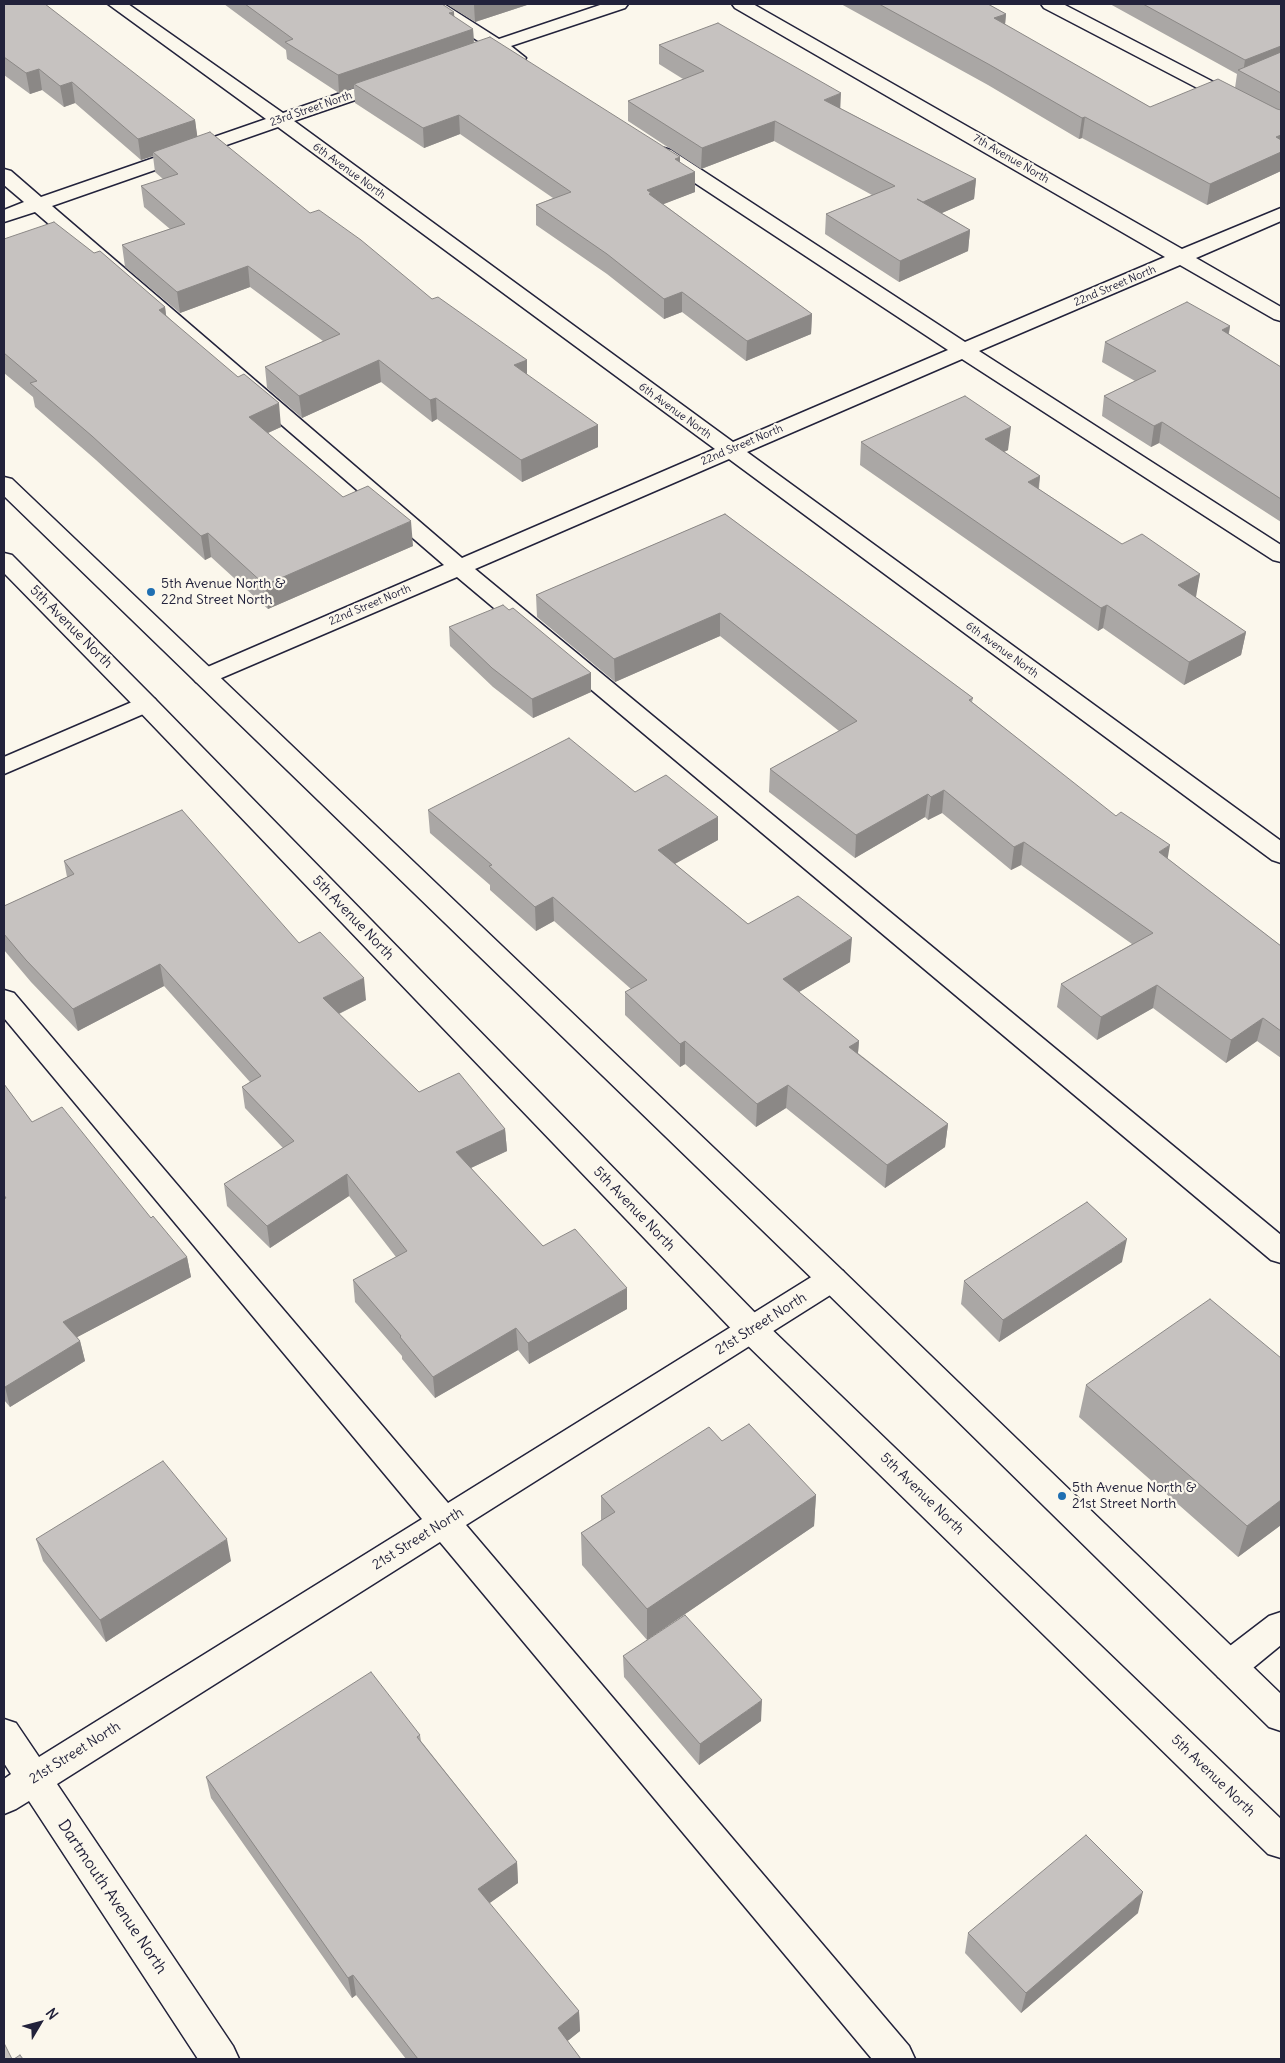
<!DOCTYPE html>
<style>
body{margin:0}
#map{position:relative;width:1285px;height:2063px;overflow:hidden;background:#fbf7ec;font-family:Delius,sans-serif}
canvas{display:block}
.frame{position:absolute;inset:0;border:5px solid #22223b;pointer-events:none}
.north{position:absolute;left:15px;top:1998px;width:50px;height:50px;-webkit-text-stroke:4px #fbf7ec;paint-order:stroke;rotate:53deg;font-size:14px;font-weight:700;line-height:20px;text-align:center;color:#22223b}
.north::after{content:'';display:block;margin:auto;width:18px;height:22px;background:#22223b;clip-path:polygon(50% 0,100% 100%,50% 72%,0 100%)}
</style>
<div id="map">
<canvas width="1285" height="2063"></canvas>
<div class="frame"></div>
<div class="north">N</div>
</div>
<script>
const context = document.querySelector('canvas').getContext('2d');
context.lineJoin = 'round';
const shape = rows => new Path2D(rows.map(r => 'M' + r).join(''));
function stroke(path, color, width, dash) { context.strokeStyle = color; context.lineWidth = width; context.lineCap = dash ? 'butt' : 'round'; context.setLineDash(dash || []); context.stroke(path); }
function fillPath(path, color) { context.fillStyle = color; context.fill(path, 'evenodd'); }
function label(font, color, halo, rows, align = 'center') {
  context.font = font + ' Delius,sans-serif'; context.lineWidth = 4.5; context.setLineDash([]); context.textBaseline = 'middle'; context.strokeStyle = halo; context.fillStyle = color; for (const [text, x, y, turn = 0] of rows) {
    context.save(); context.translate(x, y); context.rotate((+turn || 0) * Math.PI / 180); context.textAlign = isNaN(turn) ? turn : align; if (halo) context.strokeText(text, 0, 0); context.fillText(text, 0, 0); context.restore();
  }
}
const minor = shape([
 [108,4,128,4,283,113,384,78,390,77,396,78,399,82,396,86,294,121,733,442,948,350,657,158,655,154,657,150,664,148,671,150,965,342,1165,257,735,8,732,4,753,4,1182,249,1281,208,1281,221,1196,258,1281,307,1281,321,1274,319,1180,265,979,351,1281,545,1281,562,1273,560,962,359,747,452,1281,841,1281,863,1272,860,729,459,475,569,1281,1235,1281,1263,1271,1260,457,577,212,682,204,685,196,682,192,677,196,672,444,565,35,212,4,222,4,210,24,202,4,185,4,169,11,171,41,197,266,119,108,4],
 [278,127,715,449,462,558,52,206,278,127],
 [423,4,444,4,499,39,603,4,628,4,625,8,511,46,526,58,523,62,517,63,511,62,495,52,485,54,479,53,476,49,483,44,426,8,423,4],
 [1041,4,1063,4,1281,117,1281,130,1274,128,1044,8,1041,4],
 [146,696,155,699,158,704,155,709,4,774,4,757,146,696],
 [4,990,14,993,448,1503,821,1271,832,1267,843,1271,847,1279,843,1287,466,1525,909,2046,915,2059,872,2059,440,1542,57,1784,233,2046,239,2059,198,2059,29,1801,16,1809,4,1814,4,1779,11,1774,4,1763,4,1719,16,1723,39,1757,422,1519,4,1018,4,990],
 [1281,1612,1281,1645,1242,1677,1230,1681,1218,1677,1213,1666,1218,1655,1269,1616,1281,1612]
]);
const major = shape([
 [4,477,12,479,843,1271,1281,1694,1281,1731,1269,1727,821,1287,4,496,4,477],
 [4,553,12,555,155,699,763,1321,1281,1819,1281,1858,1268,1854,741,1339,137,709,4,573,4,553]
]);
stroke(minor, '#22223b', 3);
stroke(major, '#22223b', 3);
fillPath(minor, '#fbf7ec');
fillPath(major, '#fbf7ec');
fillPath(shape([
 [4,4,195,120,197,137,310,213,432,299,527,360,527,375,598,425,598,447,522,482,437,419,432,422,381,382,302,418,267,388,265,367,323,341,250,287,180,313,125,267,122,245,170,229,144,207,141,186,163,179,155,172,153,156,141,160,75,103,64,107,42,90,30,94,4,75],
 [224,4,442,4,454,17,473,29,474,43,680,163,695,172,695,192,663,204,812,314,811,334,746,361,682,312,664,319,607,274,536,225,536,205,553,198,460,134,424,148,355,103,354,88,339,93,287,59,286,50],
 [446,4,530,4,475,22],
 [841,4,988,4,1006,14,1005,25,1150,107,1235,88,1237,74,1110,4,1281,4,1281,171,1207,205,1082,138,1079,139,988,85],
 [659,45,840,108,976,179,974,199,942,213,970,230,968,251,899,282,825,234,826,214,872,195,774,141,701,169,628,121,628,101,683,79,659,64],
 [4,239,165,307,166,315,281,427,268,433,343,497,413,546,268,609,211,557,205,560,96,460,35,407,33,397,4,373],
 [1230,326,1229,334,1281,367,1281,522,1159,443,1151,447,1102,416,1104,396,1135,381,1102,362,1105,342],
 [861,442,1008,450,1004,452,1040,476,1039,489,1122,544,1200,574,1195,597,1246,632,1241,655,1184,685,1103,628,1098,631,860,465],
 [725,514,973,698,972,702,1168,859,1281,946,1281,1058,1257,1041,1226,1063,1153,1008,1097,1040,1057,1007,1061,984,1132,944,1021,865,1011,870,942,813,928,820,925,817,855,858,769,792,770,769,839,731,720,636,615,682,537,617,536,595],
 [509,610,591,673,591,692,533,718,493,687,450,646,449,627],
 [635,792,718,817,718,840,675,864,748,924,850,962,799,992,859,1041,858,1053,948,1124,945,1147,885,1188,786,1108,756,1127,685,1064,680,1067,625,1015,625,992,631,989,554,921,536,931,490,890,490,885,430,833,428,810],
 [64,861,299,943,366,1000,339,1014,419,1092,505,1129,507,1151,471,1168,543,1246,627,1309,529,1364,518,1350,435,1398,402,1359,402,1356,355,1302,353,1280,396,1257,349,1196,270,1248,227,1206,224,1184,283,1148,245,1108,242,1087,250,1082,164,986,78,1031,31,982,4,950,4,906,67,877],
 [4,1084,32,1122,151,1218,187,1257,191,1277,77,1337,80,1341,85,1361,10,1407,4,1400],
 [1122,1262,999,1342,961,1304,964,1281],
 [1281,1358,1281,1525,1238,1557,1079,1417,1086,1385],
 [722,1441,816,1495,814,1526,647,1640,582,1565,581,1533,601,1520,601,1496],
 [36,1539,231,1561,106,1642,43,1561],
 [623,1656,761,1721,699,1765,624,1677],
 [420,1735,421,1741,517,1862,518,1883,489,1903,579,2011,580,2031,567,2041,581,2059,406,2059,356,1995,352,1998,211,1798,206,1777],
 [1138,1913,1021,2013,965,1953,968,1933]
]), '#aaa7a5');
fillPath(shape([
 [478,4,530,4,475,22,474,5],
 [454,12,455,29,449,13],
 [1006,14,1004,34,994,18],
 [473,29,474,46,354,84,354,88,339,93,338,75],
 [1281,46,1281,63,1243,73,1245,60],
 [39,69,42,90,30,94,26,73],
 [72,82,75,103,64,107,60,86],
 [841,93,840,114,824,100],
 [459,115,460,134,424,148,423,128],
 [1085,117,1082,138,1079,139,1082,118],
 [195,120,198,141,153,152,153,156,141,160,138,139],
 [775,121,774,141,701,169,702,148],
 [1281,135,1281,171,1207,205,1210,184,1276,137],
 [680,157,680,177,675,159],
 [695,172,695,192,651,209,647,190],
 [976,179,974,199,921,222,923,202],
 [970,230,968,251,899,282,900,261],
 [248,266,250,287,180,313,177,292],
 [682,292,682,312,664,319,664,299],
 [165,307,168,331,159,310],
 [812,314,811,334,746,361,747,341],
 [1230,326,1226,346,1222,330],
 [379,360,381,382,302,418,299,396],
 [527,360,527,382,514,365],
 [436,398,437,419,432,422,430,400],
 [279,403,281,427,252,440,249,417],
 [1162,422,1159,443,1151,447,1154,426],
 [598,425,598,447,522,482,521,460],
 [1011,427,1008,450,982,462,985,439],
 [1040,476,1037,498,1028,482],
 [411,521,413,546,268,609,265,585],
 [208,533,211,557,205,560,201,536],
 [1200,574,1196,597,1174,608,1178,585],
 [1107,605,1103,628,1098,631,1101,608],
 [720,613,720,636,615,682,614,659],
 [1246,632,1241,655,1184,685,1189,662],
 [591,673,591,692,533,718,532,699],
 [944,790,942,813,928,820,931,797],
 [928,794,925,817,855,858,856,835],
 [718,817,718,840,658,873,658,850],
 [1024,842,1021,865,1011,870,1014,847],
 [1170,845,1166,868,1159,852],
 [553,897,554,921,536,931,535,907],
 [852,938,850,962,782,1002,783,979],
 [160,964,164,986,78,1031,73,1009],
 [364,978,366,1000,326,1020,323,998],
 [1157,985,1153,1008,1097,1040,1101,1017],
 [1263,1018,1257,1041,1226,1063,1231,1040],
 [685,1041,685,1064,680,1067,680,1044],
 [859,1041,857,1064,849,1047],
 [788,1085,786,1108,756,1127,757,1104],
 [948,1124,945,1147,885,1188,887,1165],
 [505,1129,507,1151,458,1174,456,1152],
 [347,1174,349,1196,270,1248,267,1226],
 [1127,1239,1122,1262,999,1342,1003,1320],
 [187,1257,191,1277,68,1342,63,1322],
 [627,1288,627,1309,529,1364,528,1343],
 [516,1328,518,1350,435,1398,433,1377],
 [80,1341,85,1361,10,1407,5,1387],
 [816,1495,814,1526,647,1640,647,1609],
 [1281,1500,1281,1525,1238,1557,1247,1526],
 [227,1539,231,1561,106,1642,100,1620],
 [762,1700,761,1721,699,1765,700,1744],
 [517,1862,518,1883,480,1910,478,1889],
 [1143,1892,1138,1913,1021,2013,1026,1993],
 [353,1975,356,1995,352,1998,348,1978],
 [579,2011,580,2031,559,2048,558,2028]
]), '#8b8886');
const building = shape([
 [4,4,45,4,195,120,138,139,72,82,60,86,39,69,26,73,4,57,4,4],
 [245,4,442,4,454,12,449,13,473,29,338,75,285,42,293,39,245,4],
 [879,4,988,4,1006,14,994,18,1150,107,1218,79,1277,109,1281,110,1281,135,1276,137,1281,140,1281,152,1210,184,1085,117,1082,118,990,65,879,4],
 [1143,4,1281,4,1281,46,1245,60,1143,4],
 [718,23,841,93,824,100,976,179,923,202,917,199,970,230,900,261,826,214,895,186,775,121,702,148,628,101,704,71,659,45,718,23],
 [490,37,680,157,675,159,695,172,647,190,651,193,649,194,812,314,747,341,682,292,664,299,607,254,536,205,571,192,459,115,423,128,354,84,490,37],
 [1281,52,1281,93,1238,70,1281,52],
 [210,132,310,213,319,210,361,240,432,299,438,297,527,360,514,365,598,425,521,460,436,398,430,400,379,360,299,396,265,367,340,334,248,266,177,292,122,245,185,224,141,186,178,174,153,152,210,132],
 [54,222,94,253,100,251,165,307,159,310,238,377,244,374,279,403,249,417,343,497,368,486,411,521,265,585,208,533,201,536,92,436,30,383,37,381,4,353,4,239,54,222],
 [1187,302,1230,326,1222,330,1281,367,1281,499,1162,422,1154,426,1104,396,1156,371,1105,342,1187,302],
 [965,396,1011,427,985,439,1040,476,1028,482,1122,544,1142,534,1200,574,1178,585,1246,632,1189,662,1107,605,1101,608,861,442,965,396],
 [725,514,973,698,969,700,1116,816,1121,812,1170,845,1159,852,1281,946,1281,1031,1263,1018,1231,1040,1157,985,1101,1017,1061,984,1153,933,1024,842,1014,847,944,790,931,797,928,794,856,835,770,769,857,721,720,613,614,659,536,595,725,514],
 [503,605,509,610,513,608,591,673,532,699,492,668,449,627,503,605],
 [569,738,635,792,666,775,718,817,658,850,748,924,798,896,852,938,783,979,859,1041,849,1047,948,1124,887,1165,788,1085,757,1104,685,1041,680,1044,625,992,647,980,553,897,535,907,489,866,492,865,428,810,569,738],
 [182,810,299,943,320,932,364,978,323,998,419,1092,459,1073,505,1129,456,1152,543,1246,575,1229,627,1288,528,1343,516,1328,433,1377,400,1337,401,1336,353,1280,407,1251,347,1174,267,1226,224,1184,294,1141,242,1087,261,1076,160,964,73,1009,26,960,4,934,4,906,74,874,64,861,182,810],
 [4,1084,32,1122,62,1107,151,1218,153,1216,187,1257,63,1322,80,1341,5,1387,4,1386,4,1199,6,1198,4,1195,4,1084],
 [1087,1202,1127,1239,1003,1320,964,1281,1087,1202],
 [1210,1299,1281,1358,1281,1500,1247,1526,1086,1385,1210,1299],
 [749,1424,816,1495,647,1609,581,1533,615,1512,601,1496,709,1427,722,1441,749,1424],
 [163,1461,227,1539,100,1620,36,1539,163,1461],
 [685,1615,762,1700,700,1744,623,1656,685,1615],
 [371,1672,420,1735,417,1737,517,1862,478,1889,579,2011,558,2028,581,2059,418,2059,353,1975,348,1978,206,1777,371,1672],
 [1086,1835,1143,1892,1026,1993,968,1933,1086,1835],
 [4,2043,12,2059,4,2059,4,2043],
 [20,2055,23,2059,14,2059,20,2055]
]);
fillPath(building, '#c6c2c0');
stroke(building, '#8b8886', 1);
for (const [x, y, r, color] of [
 [151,592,5,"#1f6fb2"],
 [1062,1496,5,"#1f6fb2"]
]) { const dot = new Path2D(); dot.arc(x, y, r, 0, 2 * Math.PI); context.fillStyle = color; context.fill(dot); stroke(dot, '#fbf7ec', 2); }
label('11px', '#22223b', '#fbf7ec', [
 ["23rd Street North",311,109,-19],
 ["7th Avenue North",1011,159,30],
 ["6th Avenue North",349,171,36],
 ["22nd Street North",1115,286,-23],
 ["6th Avenue North",675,411,36],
 ["22nd Street North",742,445,-23],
 ["22nd Street North",370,605,-23],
 ["6th Avenue North",1002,650,36]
]);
label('14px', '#22223b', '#fbf7ec', [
 ["5th Avenue North &",161,584],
 ["22nd Street North",161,600],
 ["5th Avenue North &",1072,1488],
 ["21st Street North",1072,1504]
], 'left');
label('14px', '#22223b', '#fbf7ec', [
 ["5th Avenue North",71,627,45],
 ["5th Avenue North",353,918,46],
 ["5th Avenue North",634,1209,46],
 ["21st Street North",761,1324,-32],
 ["5th Avenue North",922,1494,44],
 ["21st Street North",418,1539,-32],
 ["21st Street North",75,1753,-32],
 ["5th Avenue North",1213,1776,44]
]);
label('16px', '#22223b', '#fbf7ec', [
 ["Dartmouth Avenue North",112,1897,56]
]);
</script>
